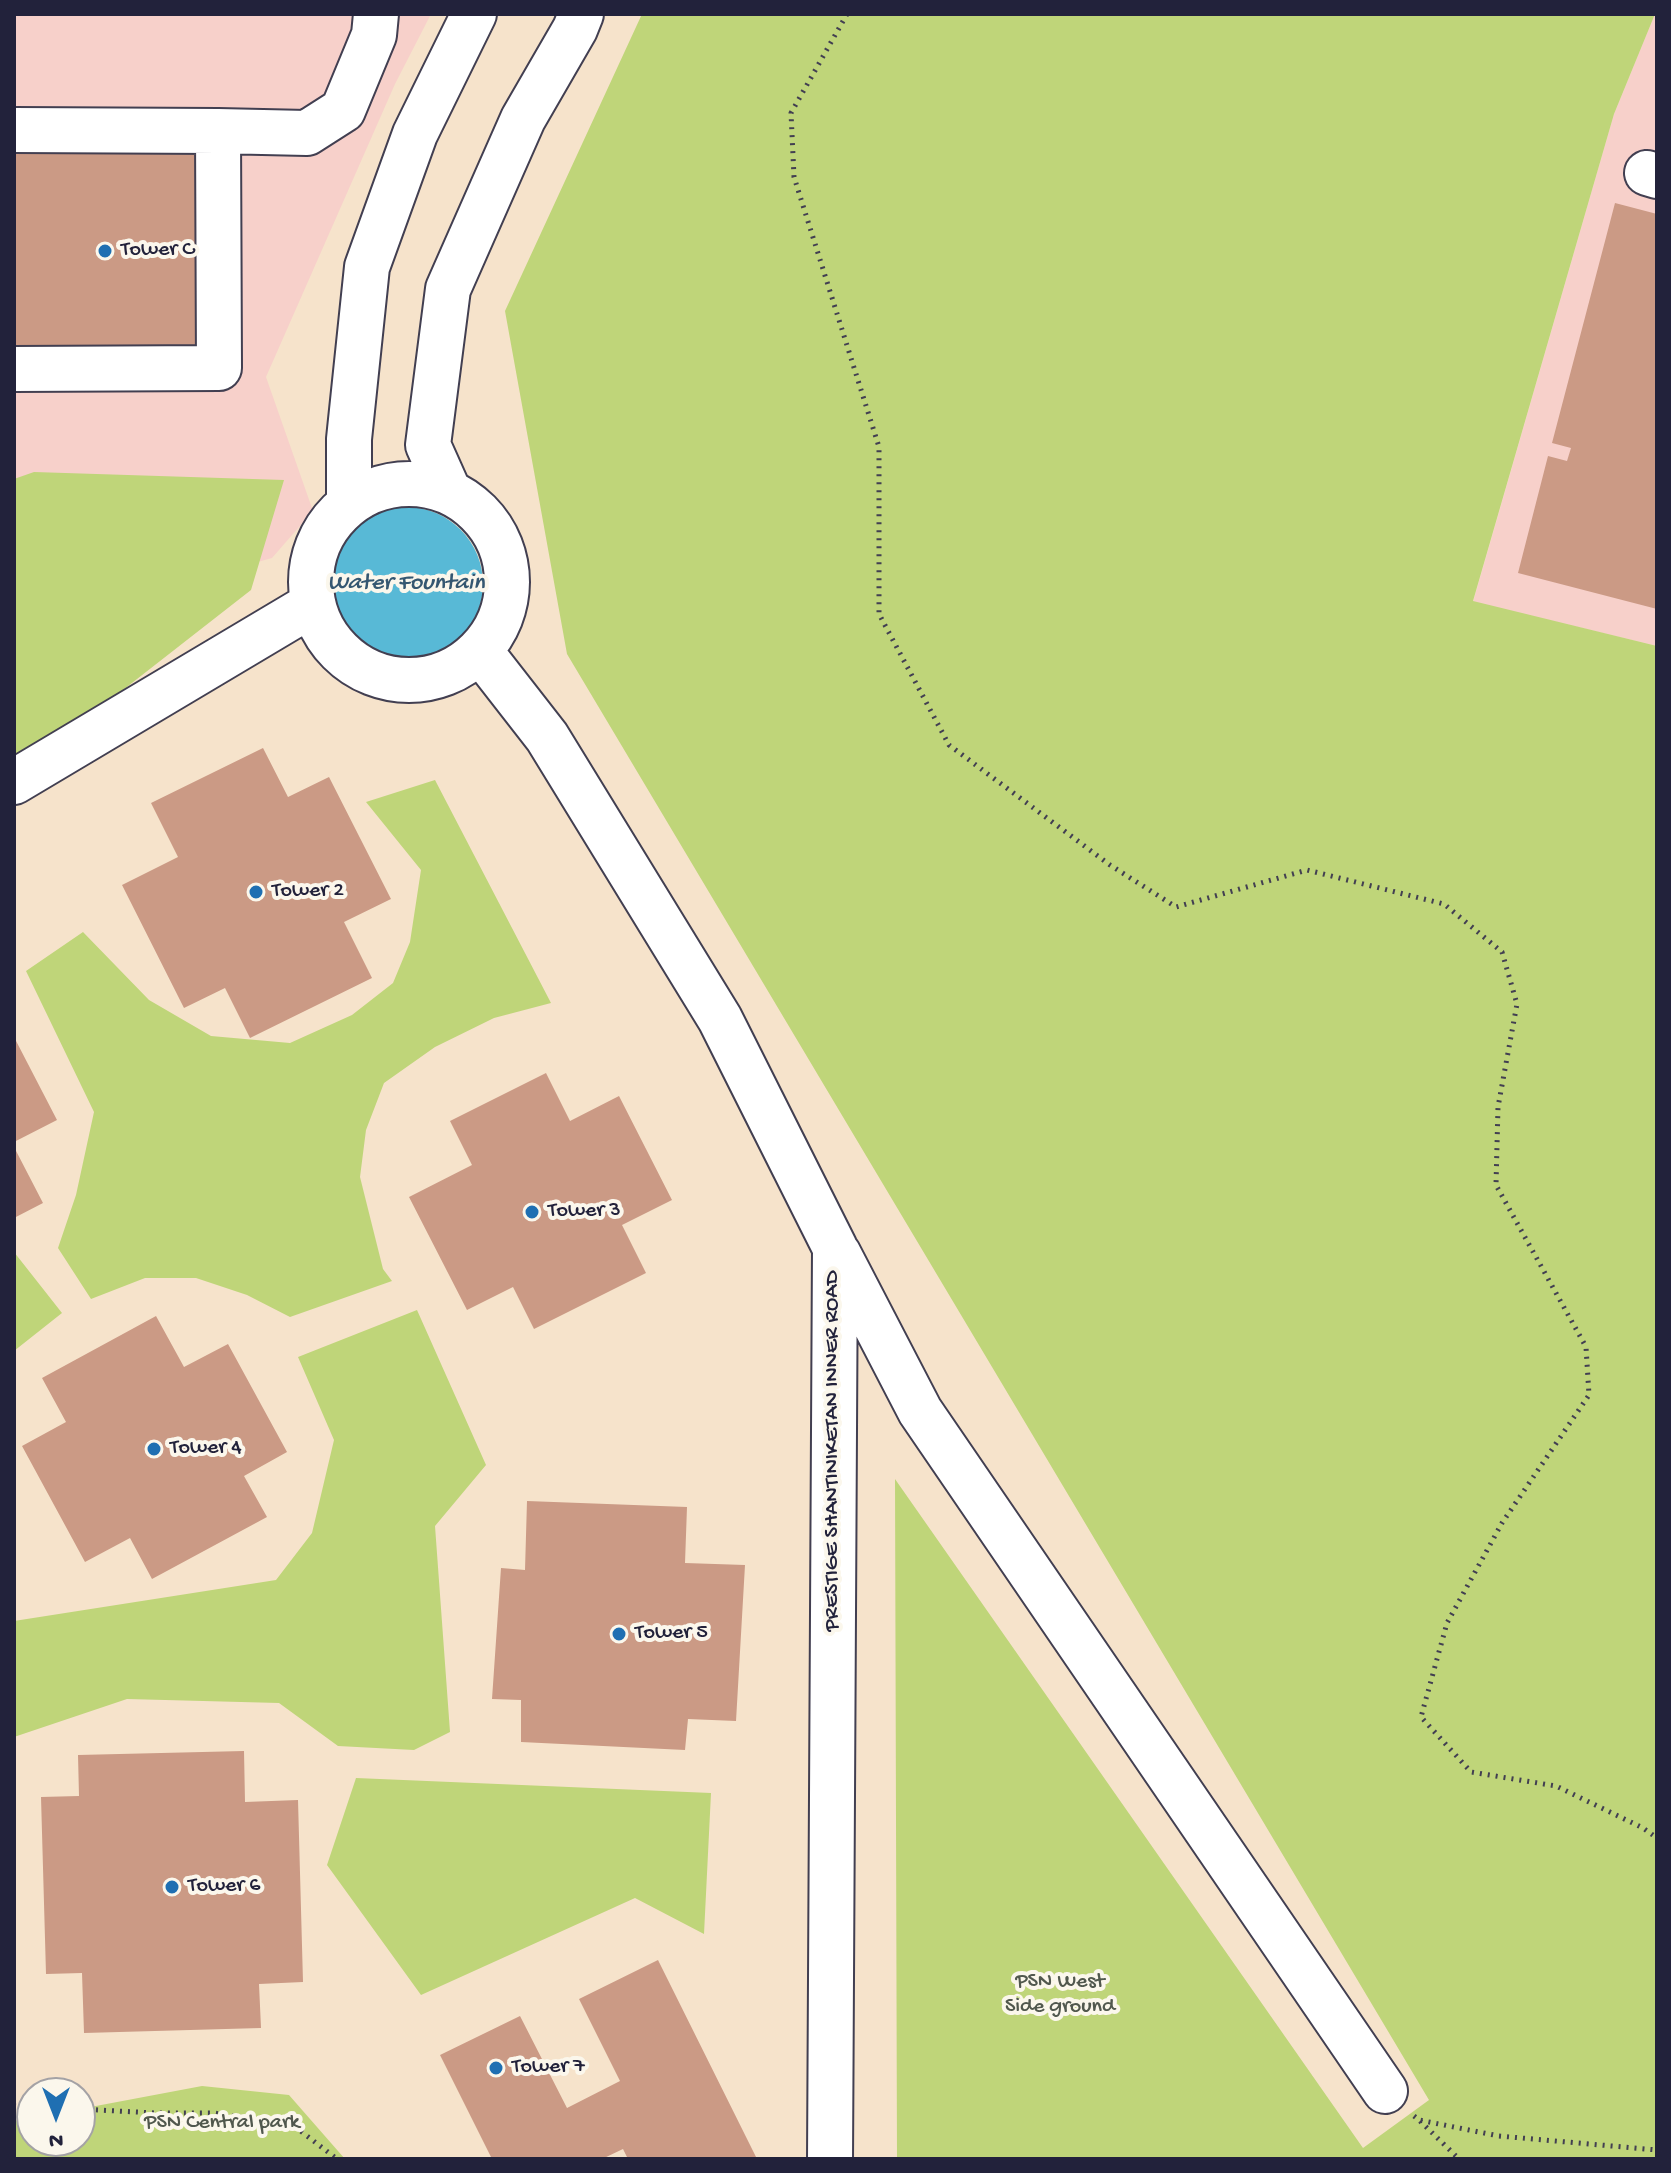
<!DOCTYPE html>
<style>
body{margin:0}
#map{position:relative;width:1671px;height:2173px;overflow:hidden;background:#f6e3cb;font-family:"Gochi Hand",sans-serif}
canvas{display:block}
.frame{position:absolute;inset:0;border:16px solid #22223b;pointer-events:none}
.north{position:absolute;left:16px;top:2077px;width:80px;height:80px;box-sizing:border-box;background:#fbf7ec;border:2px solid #a4a2a5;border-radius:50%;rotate:180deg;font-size:22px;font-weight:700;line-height:32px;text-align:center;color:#22223b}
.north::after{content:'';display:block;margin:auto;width:28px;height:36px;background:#1f6fb2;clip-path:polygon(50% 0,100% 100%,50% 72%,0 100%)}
</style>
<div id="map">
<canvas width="1671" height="2173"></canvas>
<div class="frame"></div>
<div class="north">N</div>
</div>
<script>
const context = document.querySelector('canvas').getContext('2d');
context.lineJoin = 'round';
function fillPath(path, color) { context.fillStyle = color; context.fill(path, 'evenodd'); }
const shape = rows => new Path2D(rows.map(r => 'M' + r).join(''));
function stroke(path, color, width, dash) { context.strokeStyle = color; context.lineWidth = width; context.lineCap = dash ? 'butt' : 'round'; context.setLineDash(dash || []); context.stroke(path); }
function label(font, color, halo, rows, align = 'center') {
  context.font = font + ' "Gochi Hand",sans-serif'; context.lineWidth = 8; context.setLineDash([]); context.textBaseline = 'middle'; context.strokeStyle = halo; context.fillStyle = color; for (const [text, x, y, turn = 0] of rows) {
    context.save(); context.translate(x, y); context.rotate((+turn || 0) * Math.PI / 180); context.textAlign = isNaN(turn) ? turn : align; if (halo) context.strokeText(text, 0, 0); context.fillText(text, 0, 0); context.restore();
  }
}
fillPath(shape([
 [14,14,431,14,395,84,266,377,313,511,272,558,236,568,14,725],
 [1655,14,1657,14,1657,646,1473,602,1614,114]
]), '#f7d0ca');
fillPath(shape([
 [642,14,1655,14,1614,114,1473,601,1657,646,1657,2159,897,2159,895,1479,1363,2148,1429,2100,567,654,505,311],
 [34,472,284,480,251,590,105,704,14,759,14,479],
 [435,780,551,1003,494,1018,435,1047,384,1083,366,1130,360,1177,383,1269,392,1281,290,1317,247,1295,196,1278,145,1278,91,1299,58,1248,76,1195,94,1112,26,971,83,932,149,1000,211,1036,290,1043,352,1015,393,983,410,942,421,870,366,802],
 [14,1252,62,1313,14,1351],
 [417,1310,486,1465,435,1526,450,1732,414,1750,338,1746,279,1703,127,1699,14,1737,14,1621,276,1580,312,1533,334,1440,298,1357],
 [356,1778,711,1793,704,1934,635,1898,421,1995,327,1865],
 [202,2086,289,2095,345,2159,14,2159,14,2121,32,2117,32,2141,80,2141,80,2109]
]), '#bfd579');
fillPath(shape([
 '329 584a77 77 0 1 1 154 0a77 77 0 1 1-154 0Z'
]), '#58b9d6');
fillPath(shape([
 [14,149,198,150,196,353,14,352],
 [1615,203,1657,214,1657,609,1518,573,1548,456,1567,461,1571,448,1552,443],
 [263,748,288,797,329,777,391,899,344,922,372,978,250,1038,225,988,184,1008,122,885,178,857,151,803],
 [14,1037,57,1120,14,1142],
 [546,1073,570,1121,619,1096,672,1200,622,1225,646,1273,534,1329,513,1287,467,1310,409,1197,472,1165,450,1121],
 [14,1147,43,1203,14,1218],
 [156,1316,184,1367,228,1344,287,1452,244,1476,267,1517,152,1579,130,1538,85,1562,22,1446,66,1422,42,1378],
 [527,1501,687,1507,685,1563,745,1565,736,1721,688,1719,685,1750,521,1742,521,1700,492,1699,501,1568,525,1570],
 [244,1751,245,1802,298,1800,303,1982,259,1984,261,2028,84,2033,82,1973,46,1974,41,1797,79,1796,78,1755],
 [658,1960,757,2159,628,2159,623,2149,602,2159,492,2159,440,2055,520,2016,567,2108,620,2081,579,1999]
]), '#cb9a85');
const minor = shape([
 [14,130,218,131,219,368,14,369],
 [218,131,307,133,343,110,374,35,376,14],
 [1647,173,1657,176],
 '311 582a98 98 0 1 1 196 0a98 98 0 1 1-196 0Z',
 [449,492,428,445,448,289,523,119,575,29,581,14],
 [349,504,349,439,367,267,415,134,474,14],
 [480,651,547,737,720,1019,835,1248,830,2159],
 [14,782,313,604],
 [838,1253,920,1411,1385,2091]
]);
stroke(minor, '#423f51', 48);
stroke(shape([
 [847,14,791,113,794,177,879,447,879,614,949,745,1110,865,1176,907,1307,870,1444,904,1502,952,1517,1004,1498,1107,1496,1185,1586,1347,1589,1395,1502,1523,1447,1623,1421,1717,1471,1772,1556,1786,1643,1828,1657,1838],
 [14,2106,32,2107],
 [80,2109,155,2113,214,2113,294,2126,337,2159],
 [1414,2116,1419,2120,1499,2136,1657,2150],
 [1420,2121,1459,2159]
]), '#423f51', 5, [2, 6]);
stroke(minor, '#fff', 44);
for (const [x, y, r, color] of [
 [105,251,8,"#1f6fb2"],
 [256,892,8,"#1f6fb2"],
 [532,1212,8,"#1f6fb2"],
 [154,1449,8,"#1f6fb2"],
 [619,1634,8,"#1f6fb2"],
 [172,1887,8,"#1f6fb2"],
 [496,2068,8,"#1f6fb2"]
]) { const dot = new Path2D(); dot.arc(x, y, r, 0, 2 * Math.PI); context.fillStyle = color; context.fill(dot); stroke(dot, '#fbf7ec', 3); }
label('22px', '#22223b', '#fbf7ec', [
 ["Tower C",121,251],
 ["Tower 2",272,892],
 ["Tower 3",548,1212],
 ["Tower 4",170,1449],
 ["Tower 5",635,1634],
 ["Tower 6",188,1887],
 ["Tower 7",512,2068]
], 'left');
label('22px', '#22223b', '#fbf7ec', [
 ["PRESTIGE SHANTINIKETAN INNER ROAD",834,1451,-90]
]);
label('22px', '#51584e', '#fbf7ec', [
 ["PSN West",1060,1983],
 ["Side ground",1060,2008],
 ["PSN Central park",222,2124]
]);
label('italic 24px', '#355771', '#fbf7ec', [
 ["Water Fountain",406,584]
]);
</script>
